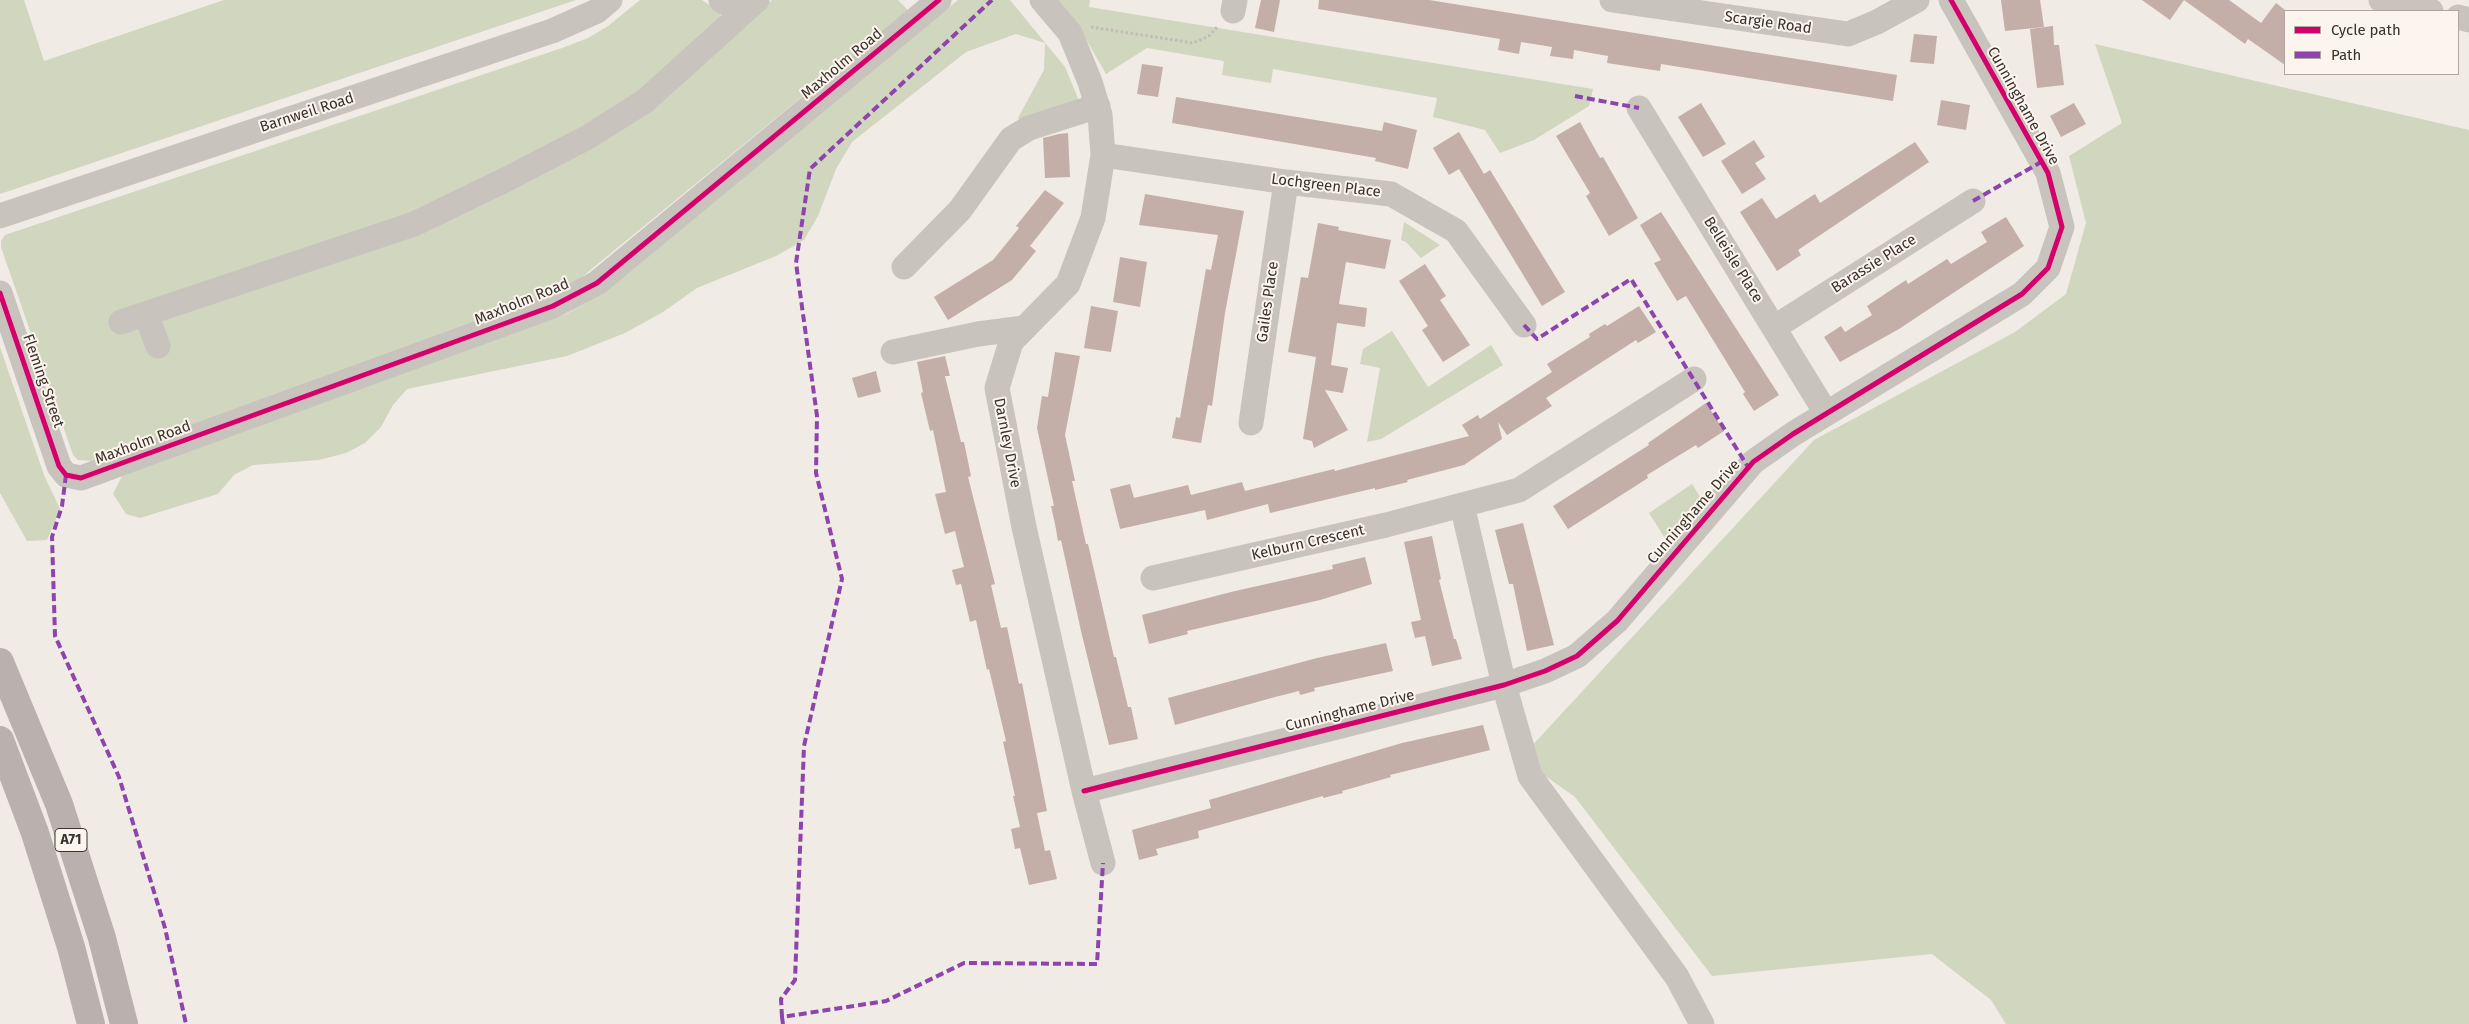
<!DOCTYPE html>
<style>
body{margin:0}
#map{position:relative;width:2469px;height:1024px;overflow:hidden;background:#f0ebe5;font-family:"Fira Sans",sans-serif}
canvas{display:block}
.legend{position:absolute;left:2284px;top:10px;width:175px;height:65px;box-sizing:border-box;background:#fbf5ee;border:1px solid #aea6a0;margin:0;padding:6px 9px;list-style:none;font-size:15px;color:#3b302b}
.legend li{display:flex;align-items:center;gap:10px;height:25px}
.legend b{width:25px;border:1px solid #aea6a0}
</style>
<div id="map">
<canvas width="2469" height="1024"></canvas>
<ul class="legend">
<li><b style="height:6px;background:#d6006c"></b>Cycle path</li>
<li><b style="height:6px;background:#8e44ad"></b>Path</li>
</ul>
</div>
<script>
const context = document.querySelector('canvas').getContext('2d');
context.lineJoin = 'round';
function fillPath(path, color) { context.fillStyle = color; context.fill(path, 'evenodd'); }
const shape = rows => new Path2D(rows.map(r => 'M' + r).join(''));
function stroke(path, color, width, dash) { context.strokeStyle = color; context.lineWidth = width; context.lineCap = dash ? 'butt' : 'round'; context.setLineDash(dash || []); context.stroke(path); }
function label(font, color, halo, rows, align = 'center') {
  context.font = font + ' "Fira Sans",sans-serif'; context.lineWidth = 4; context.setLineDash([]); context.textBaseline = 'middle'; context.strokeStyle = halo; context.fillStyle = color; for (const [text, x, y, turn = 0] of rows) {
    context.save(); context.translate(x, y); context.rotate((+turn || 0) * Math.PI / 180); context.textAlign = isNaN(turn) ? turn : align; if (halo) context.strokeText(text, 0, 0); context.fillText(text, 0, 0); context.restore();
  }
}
fillPath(shape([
 [0,0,24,0,44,61,224,0,576,0,0,194],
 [640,0,702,0,720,12,721,18,719,24,673,68,638,95,595,124,445,201,411,215,113,316,118,332,134,328,140,329,151,353,167,346,161,325,164,317,418,232,506,191,651,109,772,0,898,0,908,10,572,285,547,296,92,461,78,460,73,455,1,247,1,241,5,235,565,47,588,38,608,26],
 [958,0,1010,0,1065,67,1082,108,1023,126,1018,118,1044,70,1045,43,1016,34,966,52,852,142,836,169,818,216,804,240,776,256,697,288,663,312,625,333,567,356,407,389,393,405,381,427,365,443,346,453,319,460,253,465,234,475,218,494,140,518,126,514,113,494,122,476,566,314,587,302,605,290],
 [1055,0,1090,0,1089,7,1593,89,1589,106,1534,140,1500,153,1485,130,1433,117,1437,98,1273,69,1271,83,1222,75,1224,61,1147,48,1106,74,1083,34],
 [2095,44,2469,130,2469,1024,2006,1024,1991,1000,1932,954,1712,976,1575,797,1537,770,1529,749,1814,440,2015,332,2066,294,2086,223,2069,156,2122,123],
 [1404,222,1440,245,1421,258,1406,242,1401,240],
 [1392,331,1428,387,1491,345,1503,365,1381,439,1367,442,1380,368,1360,364,1363,349],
 [0,347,44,475,60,509,47,540,27,541,0,493],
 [1692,484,1701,498,1666,540,1649,513]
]), '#d1d6bf');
fillPath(shape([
 [1261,0,1280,0,1274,32,1255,28],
 [1319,0,1429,0,1897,75,1893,101,1661,64,1660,71,1607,63,1608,56,1574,50,1573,59,1550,56,1552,47,1521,42,1519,54,1498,50,1500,39,1318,9],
 [2001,0,2040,0,2044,27,2005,31],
 [2142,0,2184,0,2170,20],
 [2184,0,2229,0,2261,23,2276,3,2285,10,2285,65,2248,39,2245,44],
 [2053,26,2054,45,2059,45,2064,85,2037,88,2030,29],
 [1914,34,1937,36,1934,64,1910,62],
 [1142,64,1163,67,1158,97,1137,94],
 [1176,97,1382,131,1384,122,1417,130,1408,169,1375,161,1376,158,1172,123],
 [1941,100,1970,105,1966,130,1937,125],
 [1701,103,1726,144,1703,157,1678,117],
 [2074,103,2086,124,2061,137,2050,116],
 [1580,122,1600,158,1603,157,1638,218,1609,236,1586,196,1590,193,1556,136],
 [1459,132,1484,174,1490,170,1565,292,1542,306,1459,169,1449,175,1433,148],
 [1068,133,1070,177,1045,178,1043,138,1059,134],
 [1754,140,1765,157,1755,163,1766,179,1742,194,1721,161],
 [1915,142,1929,162,1798,250,1801,255,1777,271,1740,212,1762,198,1776,219,1815,194,1820,203],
 [1045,190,1064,203,1030,246,1036,251,1012,280,948,320,934,297,993,260,1019,228,1016,226],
 [1145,194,1244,211,1225,313,1212,406,1208,405,1201,443,1172,438,1176,417,1180,418,1206,269,1211,270,1218,235,1139,225],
 [1661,212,1779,395,1754,411,1743,394,1745,392,1686,296,1677,301,1654,263,1661,260,1640,225],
 [2006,217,2024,246,1899,329,1840,362,1824,337,1841,326,1845,332,1872,315,1867,306,1906,280,1908,284,1947,259,1951,264,1987,242,1981,232],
 [1318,223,1339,227,1338,230,1391,240,1385,269,1346,262,1339,304,1367,308,1365,327,1337,323,1331,365,1348,368,1343,393,1325,390,1348,430,1314,448,1312,441,1303,439,1316,357,1288,352,1301,277,1308,278],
 [1120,257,1147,262,1140,307,1113,302],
 [1425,264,1446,296,1440,300,1470,345,1443,362,1422,330,1428,326,1399,281],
 [1091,306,1118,311,1111,352,1084,348],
 [1639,306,1656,332,1638,343,1636,340,1546,398,1552,406,1507,435,1498,422,1502,439,1464,465,1407,480,1408,482,1375,490,1375,488,1270,513,1268,504,1207,520,1205,510,1120,529,1110,489,1130,484,1134,498,1188,485,1191,495,1242,482,1245,491,1334,469,1335,471,1469,436,1462,425,1478,415,1480,419,1552,372,1547,364,1590,337,1589,334,1605,324,1607,326],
 [1055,352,1080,356,1065,435,1075,481,1072,481,1086,544,1088,544,1114,657,1116,657,1128,707,1131,707,1138,739,1109,745,1081,631,1061,540,1058,541,1055,524,1051,506,1054,506,1037,428,1042,396,1048,397],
 [945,356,950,376,945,376,961,442,964,442,971,476,968,477,995,584,991,585,1001,628,1007,627,1019,684,1022,683,1047,811,1037,813,1045,851,1050,850,1057,879,1029,885,1020,848,1015,849,1011,829,1020,827,1013,796,1015,796,1003,742,1006,741,989,669,987,670,976,620,970,622,961,584,956,585,952,570,964,567,955,531,945,534,935,494,946,492,933,430,930,431,921,393,923,392,917,362],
 [876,371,881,392,858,398,852,378],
 [1706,403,1724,431,1698,448,1696,445,1647,475,1648,478,1568,529,1553,506,1649,445,1648,443],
 [1523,523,1554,645,1527,651,1513,584,1509,584,1495,530],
 [1432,536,1441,579,1439,580,1454,639,1456,639,1462,659,1432,666,1425,636,1415,638,1411,622,1421,620,1404,542],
 [1365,557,1372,584,1320,600,1187,631,1188,634,1149,644,1142,615,1231,592,1333,569,1332,565],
 [1386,643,1393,671,1314,688,1315,691,1300,695,1299,691,1275,697,1175,725,1168,698,1317,658],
 [1483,725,1490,750,1390,775,1391,777,1342,791,1343,793,1323,798,1323,796,1198,831,1199,838,1156,849,1158,855,1139,860,1132,830,1211,808,1209,800,1402,743]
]), '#c3afa7');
stroke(shape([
 [1091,27,1193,43,1209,36,1218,26]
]), '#c2bbb6', 3, [2.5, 2.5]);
stroke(shape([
 [721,0,742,13],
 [1042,0,1070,33,1090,82,1100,115,1103,155,1093,218,1068,284,1011,342,997,388,1024,527,1084,791,1103,863],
 [1612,0,1848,34,1877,22,1917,0],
 [2381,0,2431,11],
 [1233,11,1235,0],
 [2458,17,2469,20],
 [1639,108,1826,413],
 [1103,155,1286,182,1391,194,1456,231,1524,325],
 [0,216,552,31,597,11,610,0],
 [904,267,960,210,1011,139,1029,128,1098,106],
 [0,293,59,466,66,475,81,478,553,306,597,283,939,0],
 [146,314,158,346],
 [121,322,414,224,507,179,588,137,645,101,757,0],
 [1775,327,1973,201],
 [893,352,978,334,1024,328],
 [1251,423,1286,182],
 [1462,505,1504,685,1530,776,1677,977,1702,1024],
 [1153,578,1386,525,1519,490,1694,379],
 [1084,791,1504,685,1545,671,1577,656,1617,621,1753,462,1793,434,2022,294,2048,268,2062,227,2048,173,1951,0]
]), '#c9c3be', 25);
stroke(shape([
 [0,662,59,804,102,938,124,1024],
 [0,740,35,833,71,947,91,1024]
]), '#b8b1ad', 28);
stroke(shape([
 [1575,96,1639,108],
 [1973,201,2041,162],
 [1524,325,1537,339,1631,279,1748,467],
 [66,475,62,506,52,537,55,636,119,777,165,928,186,1024],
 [782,1017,781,999,795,980,804,746,842,579,816,473,817,416,796,263,810,169,992,0],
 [783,1024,782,1017,886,1001,964,963,1097,964,1103,863]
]), '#8e44ad', 4, [8, 4]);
stroke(shape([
 [0,293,59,466,66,475,81,478,553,306,597,283,939,0],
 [1084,791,1504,685,1545,671,1577,656,1617,621,1753,462,1793,434,2022,294,2048,268,2062,227,2048,173,1951,0]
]), '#d6006c', 5);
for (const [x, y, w] of [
 [71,840,32]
]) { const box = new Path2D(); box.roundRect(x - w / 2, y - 11.5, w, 23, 4); context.fillStyle = '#fbf5ee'; context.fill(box); stroke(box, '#3b302b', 1); }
label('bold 14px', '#3b302b', null, [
 ["A71",71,840]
]);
label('15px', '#3b302b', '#fbf5ee', [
 ["Scargie Road",1768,23,8],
 ["Maxholm Road",842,64,-40],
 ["Cunninghame Drive",2023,106,61],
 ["Barnweil Road",307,113,-18],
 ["Lochgreen Place",1326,186,7],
 ["Belleisle Place",1733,260,58],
 ["Barassie Place",1874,264,-32],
 ["Maxholm Road",522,302,-22],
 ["Gailes Place",1268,302,-82],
 ["Fleming Street",43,381,71],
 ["Maxholm Road",143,443,-20],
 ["Darnley Drive",1007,443,79],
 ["Cunninghame Drive",1694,512,-49],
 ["Kelburn Crescent",1308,543,-13],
 ["Cunninghame Drive",1350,711,-14]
]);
</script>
